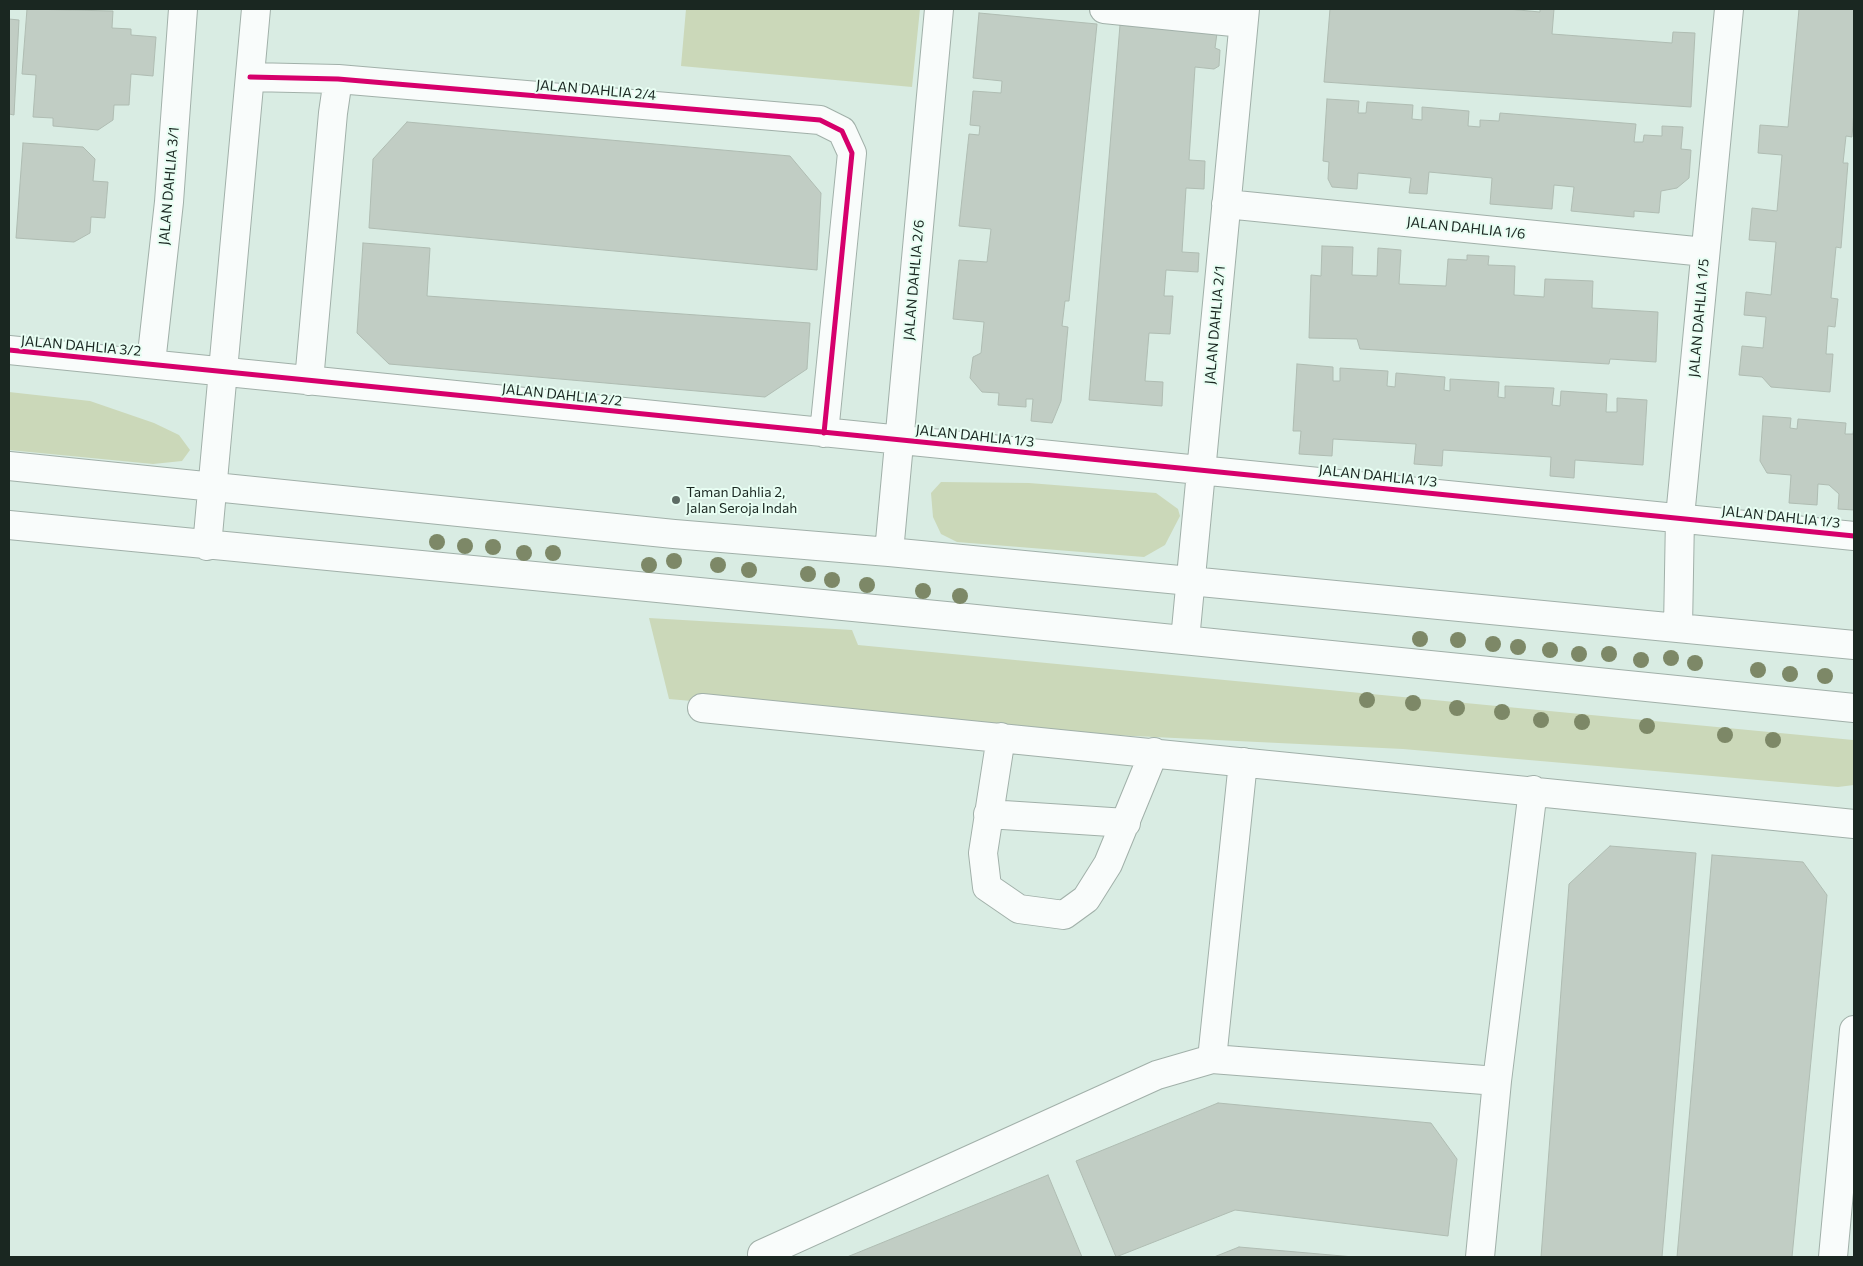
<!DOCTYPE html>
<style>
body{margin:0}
#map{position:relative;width:1863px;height:1266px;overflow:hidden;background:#d9ece3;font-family:Commissioner,sans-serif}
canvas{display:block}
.frame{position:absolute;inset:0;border:10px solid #1a2721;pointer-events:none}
</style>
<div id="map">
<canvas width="1863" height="1266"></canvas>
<div class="frame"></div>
</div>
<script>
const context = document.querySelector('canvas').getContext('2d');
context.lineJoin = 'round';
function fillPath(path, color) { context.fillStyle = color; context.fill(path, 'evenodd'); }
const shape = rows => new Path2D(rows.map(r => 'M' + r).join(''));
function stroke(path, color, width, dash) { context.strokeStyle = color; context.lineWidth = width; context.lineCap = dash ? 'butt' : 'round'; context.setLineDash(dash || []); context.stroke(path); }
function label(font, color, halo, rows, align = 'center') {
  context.font = font + ' Commissioner,sans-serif'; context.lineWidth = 4; context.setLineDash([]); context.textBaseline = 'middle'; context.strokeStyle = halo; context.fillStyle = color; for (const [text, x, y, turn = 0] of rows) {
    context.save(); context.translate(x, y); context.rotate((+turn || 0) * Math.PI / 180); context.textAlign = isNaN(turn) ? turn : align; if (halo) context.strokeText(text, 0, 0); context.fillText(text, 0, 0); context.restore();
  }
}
fillPath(shape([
 [686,9,920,9,912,87,681,66],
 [9,392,90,401,154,423,179,435,190,450,182,461,153,464,9,450],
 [941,482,1029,483,1156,493,1178,509,1180,516,1165,545,1144,557,957,542,941,534,933,517,931,493],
 [649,618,852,630,858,645,1853,740,1854,785,1838,787,1403,749,1030,731,669,699]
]), '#cbd8b9');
const building = shape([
 [27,9,113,11,112,28,131,29,131,35,156,37,153,76,131,74,129,105,114,105,113,120,98,130,53,126,53,118,33,117,36,75,22,74,27,9],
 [1330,9,1508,9,1540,12,1540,9,1554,9,1552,34,1672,43,1673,32,1695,33,1691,107,1324,82,1330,9],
 [1799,9,1854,9,1854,111,1852,137,1846,136,1843,163,1848,163,1841,248,1836,247,1831,298,1838,299,1835,327,1828,326,1826,354,1833,354,1830,392,1771,387,1762,377,1739,375,1742,346,1763,348,1766,317,1744,315,1746,292,1771,295,1776,242,1749,240,1752,208,1777,211,1782,155,1758,153,1760,125,1788,127,1799,9],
 [979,13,1097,24,1069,301,1065,301,1062,326,1068,327,1061,401,1052,423,1031,421,1033,399,1026,399,1026,407,998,405,999,393,982,392,970,378,973,357,981,353,984,322,953,319,959,260,987,262,991,229,959,226,969,134,979,135,980,126,970,125,973,91,1001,93,1002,81,973,78,979,13],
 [9,19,19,20,14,115,9,114,9,19],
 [1120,25,1217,33,1215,48,1220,50,1219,66,1214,69,1195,67,1189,160,1205,161,1204,189,1186,188,1182,252,1199,253,1198,272,1166,270,1164,296,1173,296,1170,334,1149,333,1145,381,1163,382,1162,406,1089,400,1120,25],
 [1327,99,1359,101,1358,113,1366,113,1367,102,1413,105,1412,119,1422,120,1422,107,1469,111,1468,126,1480,127,1480,120,1499,121,1500,113,1636,124,1634,142,1643,142,1644,135,1662,136,1662,126,1683,127,1681,149,1691,150,1689,178,1677,188,1661,191,1659,213,1634,211,1634,217,1571,211,1574,187,1554,185,1552,209,1490,204,1492,178,1429,172,1427,194,1409,193,1411,178,1358,173,1357,189,1332,187,1328,179,1329,162,1323,161,1327,99],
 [407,122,790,156,821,193,817,270,369,228,373,159,407,122],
 [23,143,83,147,95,159,93,181,108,182,105,218,91,217,90,233,74,242,16,238,23,143],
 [363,243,430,248,427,296,810,323,807,369,765,397,389,364,357,333,363,243],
 [1322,246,1353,247,1352,275,1377,276,1378,248,1401,250,1399,284,1446,286,1448,259,1467,260,1467,255,1489,256,1488,265,1515,266,1514,295,1544,297,1545,279,1593,281,1592,308,1658,312,1656,362,1610,359,1609,364,1360,349,1357,339,1309,338,1311,275,1321,276,1322,246],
 [1297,364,1333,367,1333,381,1340,381,1340,368,1388,371,1387,386,1395,387,1396,373,1445,377,1444,390,1450,391,1450,379,1499,382,1498,397,1505,398,1505,386,1554,388,1552,405,1560,406,1561,391,1607,394,1606,412,1617,412,1617,398,1647,400,1643,465,1575,460,1574,478,1550,476,1551,457,1443,450,1442,466,1414,464,1416,444,1333,439,1332,456,1299,454,1301,431,1293,431,1297,364],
 [1763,416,1791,418,1790,428,1797,429,1798,419,1846,423,1845,434,1853,434,1854,425,1854,510,1838,509,1839,494,1829,485,1818,484,1817,505,1789,503,1791,475,1767,473,1760,461,1763,416],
 [1610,846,1696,853,1662,1257,1541,1257,1569,884,1610,846],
 [1712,855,1803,862,1827,895,1792,1257,1677,1257,1712,855],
 [1218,1103,1431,1123,1457,1159,1448,1236,1235,1210,1116,1257,1076,1161,1218,1103],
 [1048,1175,1082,1257,846,1257,847,1257,1048,1175],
 [1239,1247,1354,1257,1214,1257,1239,1247]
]);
fillPath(building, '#c1cdc4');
stroke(building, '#afbcb2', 1);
const minor = shape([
 [1104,9,1243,23],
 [250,77,338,79,820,120,842,131,852,153,824,433],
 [1226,204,1705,252],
 [9,350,1854,536],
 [151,363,169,202,183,9],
 [309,381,333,113,338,79],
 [9,466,674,534,889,552,1854,645],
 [9,525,946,616,1854,708],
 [207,546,256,9],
 [889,552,939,9],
 [1678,628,1680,517,1729,9],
 [1185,640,1245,9],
 [702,708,1854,824],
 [1001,737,983,853,987,887,1019,909,1064,915,1086,899,1108,864,1154,752],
 [988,814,1126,823],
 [1212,1059,1243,762],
 [763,1257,762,1254,1157,1075,1212,1059,1497,1081],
 [1480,1257,1497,1081,1533,790],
 [1833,1257,1854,1030]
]);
stroke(minor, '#a1b0a9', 30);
stroke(minor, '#f9fcfb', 28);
stroke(shape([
 [250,77,338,79,820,120,842,131,852,153,824,433],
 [9,350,1854,536]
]), '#d6006c', 5);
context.fillStyle = '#7d8867';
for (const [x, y] of [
 [437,542],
 [465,546],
 [493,547],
 [524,553],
 [553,553],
 [674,561],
 [649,565],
 [718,565],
 [749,570],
 [808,574],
 [832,580],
 [867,585],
 [923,591],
 [960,596],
 [1420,639],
 [1458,640],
 [1493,644],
 [1518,647],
 [1550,650],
 [1579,654],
 [1609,654],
 [1671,658],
 [1641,660],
 [1695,663],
 [1758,670],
 [1790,674],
 [1825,676],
 [1367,700],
 [1413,703],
 [1457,708],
 [1502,712],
 [1541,720],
 [1582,722],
 [1647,726],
 [1725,735],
 [1773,740]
]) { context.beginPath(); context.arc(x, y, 8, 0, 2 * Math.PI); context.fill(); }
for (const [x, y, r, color] of [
 [676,500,5,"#5d6c65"]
]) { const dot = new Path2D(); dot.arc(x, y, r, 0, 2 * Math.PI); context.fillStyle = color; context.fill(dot); stroke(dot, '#e8fef3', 2); }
label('14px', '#1a2721', '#e8fef3', [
 ["JALAN DAHLIA 2/4",596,90,5],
 ["JALAN DAHLIA 3/1",169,186,-85],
 ["JALAN DAHLIA 1/6",1466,228,6],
 ["JALAN DAHLIA 2/6",914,280,-85],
 ["JALAN DAHLIA 1/5",1699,318,-85],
 ["JALAN DAHLIA 2/1",1215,325,-85],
 ["JALAN DAHLIA 3/2",81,346,5],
 ["JALAN DAHLIA 2/2",562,395,6],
 ["JALAN DAHLIA 1/3",975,436,6],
 ["JALAN DAHLIA 1/3",1378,476,6],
 ["JALAN DAHLIA 1/3",1781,517,6]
]);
label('14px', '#1a2721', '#e8fef3', [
 ["Taman Dahlia 2,",686,492],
 ["Jalan Seroja Indah",686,508]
], 'left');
</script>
